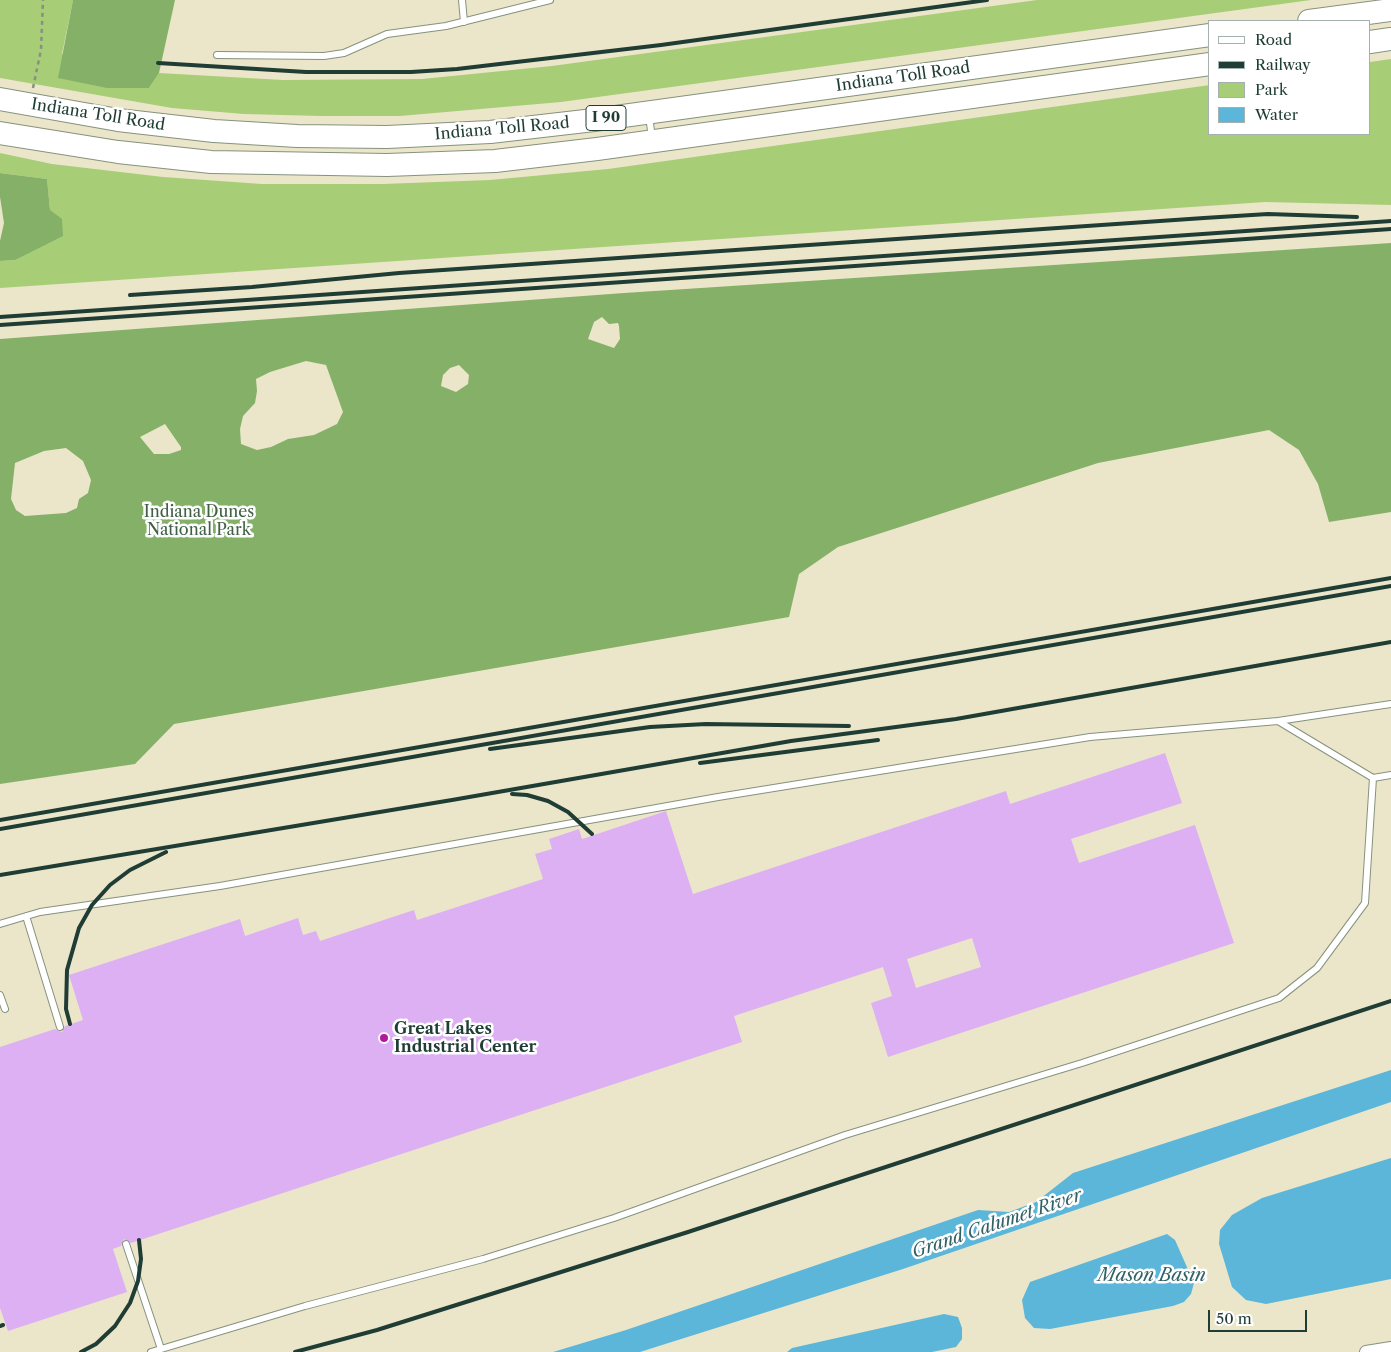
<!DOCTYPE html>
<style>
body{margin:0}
#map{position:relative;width:1391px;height:1352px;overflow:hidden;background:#ebe6c9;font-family:"Libre Caslon Text",serif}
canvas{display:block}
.legend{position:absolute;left:1208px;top:20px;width:162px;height:115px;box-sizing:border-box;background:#fff;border:1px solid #a5b1ae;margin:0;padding:6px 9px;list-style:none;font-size:15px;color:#1f3d34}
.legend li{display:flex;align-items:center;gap:10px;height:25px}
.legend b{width:25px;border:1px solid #a5b1ae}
.scale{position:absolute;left:1208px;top:1310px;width:99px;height:22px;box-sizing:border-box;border:2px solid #1f3d34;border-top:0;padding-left:6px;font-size:15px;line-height:18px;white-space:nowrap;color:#1f3d34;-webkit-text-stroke:4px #fff;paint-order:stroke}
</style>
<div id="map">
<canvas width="1391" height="1352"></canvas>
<ul class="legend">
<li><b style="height:6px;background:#fff"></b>Road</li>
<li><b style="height:6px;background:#1f3d34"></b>Railway</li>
<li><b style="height:14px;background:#a7cd77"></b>Park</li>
<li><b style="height:14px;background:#5cb6da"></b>Water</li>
</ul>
<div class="scale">50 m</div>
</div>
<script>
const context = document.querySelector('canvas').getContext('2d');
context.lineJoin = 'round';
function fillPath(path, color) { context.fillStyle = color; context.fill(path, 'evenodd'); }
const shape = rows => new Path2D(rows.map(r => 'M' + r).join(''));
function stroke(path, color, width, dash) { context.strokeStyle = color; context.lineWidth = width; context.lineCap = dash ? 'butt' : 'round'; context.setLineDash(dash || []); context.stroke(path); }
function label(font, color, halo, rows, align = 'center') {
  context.font = font + ' "Libre Caslon Text",serif'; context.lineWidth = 5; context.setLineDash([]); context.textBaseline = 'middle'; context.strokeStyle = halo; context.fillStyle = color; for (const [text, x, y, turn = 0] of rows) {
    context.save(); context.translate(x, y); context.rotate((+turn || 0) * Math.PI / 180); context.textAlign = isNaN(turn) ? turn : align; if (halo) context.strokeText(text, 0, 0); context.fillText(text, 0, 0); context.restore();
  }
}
fillPath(shape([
 [0,0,73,0,62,54,149,88,159,73,283,80,422,79,552,66,1037,0,1311,0,561,102,400,116,321,116,244,114,172,108,0,78],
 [1391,59,1391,205,1265,202,0,288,0,261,15,260,50,210,47,179,0,173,0,153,52,164,163,177,262,184,383,184,490,180,608,169,1210,85,1210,134,1370,134,1370,62]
]), '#a7cd77');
fillPath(shape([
 [73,0,175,0,159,73,149,88,107,88,58,78],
 [0,173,47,179,50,210,62,219,63,236,15,260,0,261,0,241,4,223,0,197],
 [1391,243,1391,512,1329,522,1318,484,1299,450,1269,430,1098,463,838,547,799,574,789,617,174,724,135,764,0,784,0,339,624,293],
 [602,317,609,324,618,323,619,326,620,339,614,348,588,339,594,322],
 [306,361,326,365,343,412,337,424,314,435,288,439,271,447,257,450,241,444,240,429,243,416,255,403,257,391,256,379,270,372],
 [459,365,469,375,468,384,456,392,441,386,443,375,450,368],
 [165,424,181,447,181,450,169,454,154,454,140,437],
 [66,448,83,461,91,480,88,493,79,499,77,508,66,513,25,516,16,510,11,499,15,463,44,451]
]), '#85b068');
fillPath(shape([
 [1391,1070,1391,1102,903,1269,640,1352,553,1352,626,1330,978,1210,1009,1212,1036,1202,1073,1173],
 [1391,1158,1391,1279,1266,1304,1246,1300,1232,1287,1219,1244,1220,1230,1232,1215,1262,1198],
 [1167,1234,1175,1240,1194,1283,1191,1294,1184,1302,1173,1306,1050,1329,1034,1328,1025,1318,1022,1300,1030,1282],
 [944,1314,958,1317,962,1328,962,1339,956,1347,932,1352,787,1352,792,1348]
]), '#5cb6da');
fillPath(shape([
 [1165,753,1182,803,1071,839,1079,863,1195,825,1234,943,888,1057,871,1003,892,996,883,967,734,1016,742,1042,131,1243,124,1239,121,1246,113,1249,127,1292,8,1331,0,1308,0,1047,55,1029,62,1032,65,1026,83,1020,69,975,240,919,245,936,298,918,303,935,316,931,320,941,414,910,417,920,543,879,535,854,552,849,549,839,579,829,582,839,666,811,693,894,1006,791,1010,804],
 [972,938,981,967,916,988,907,959]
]), '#dcb0f3');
const service = shape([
 [462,0,464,22],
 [217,55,324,56,344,53,387,34,446,26,550,0],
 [649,116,652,138],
 [1278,721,1391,704],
 [26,916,60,1027],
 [0,924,40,912,220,886,718,797,1090,737,1278,721,1373,778,1391,775],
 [0,995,5,1009],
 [126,1244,161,1349],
 [151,1352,305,1306,483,1259,614,1218,845,1135,1082,1063,1279,998,1317,968,1365,903,1373,778]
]);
const minor = shape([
 [1366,1352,1391,1348]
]);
const motorway = shape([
 [1309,21,1391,10],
 [1370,42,1391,39],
 [0,99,118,120,214,131,297,136,387,137,490,132,594,120,1210,35],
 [0,133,118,152,211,162,387,165,495,161,597,149,1210,64]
]);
stroke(service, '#85927e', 8);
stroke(minor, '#85927e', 14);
stroke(motorway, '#85927e', 24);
stroke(shape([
 [33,88,41,50,43,0]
]), '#85927e', 2.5, [4, 4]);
stroke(service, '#fff', 6);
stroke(minor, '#fff', 12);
stroke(motorway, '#fff', 22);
stroke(shape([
 [158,63,306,72,411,72,457,69,661,45,987,0],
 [130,295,252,287,399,273,1204,218,1268,214,1357,217],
 [0,317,1391,221],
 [0,325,1391,229],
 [490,749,650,727,706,724,849,726],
 [700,763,878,740],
 [512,794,527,795,548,801,568,812,592,834],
 [0,820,1391,578],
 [0,829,1391,586],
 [0,875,452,800,791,741,956,719,1391,642],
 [70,1024,66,1009,67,970,79,928,92,905,110,885,130,870,166,852],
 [0,1326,3,1325],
 [81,1352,96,1344,115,1326,130,1303,138,1281,141,1259,139,1240],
 [295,1352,377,1330,688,1232,1391,1001]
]), '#1f3d34', 4);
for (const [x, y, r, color] of [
 [384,1038,5,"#b5179e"]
]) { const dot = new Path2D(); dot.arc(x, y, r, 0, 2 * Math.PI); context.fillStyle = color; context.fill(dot); stroke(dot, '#fff', 2); }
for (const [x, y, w] of [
 [606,118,40]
]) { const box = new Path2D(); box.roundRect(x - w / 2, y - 12.5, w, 25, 4); context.fillStyle = '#fff'; context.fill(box); stroke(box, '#1f3d34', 1); }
label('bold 15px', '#1f3d34', null, [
 ["I 90",606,118]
]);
label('16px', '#1f3d34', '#fff', [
 ["Indiana Toll Road",903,77,-8],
 ["Indiana Toll Road",98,115,9],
 ["Indiana Toll Road",502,129,-5]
]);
label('16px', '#416145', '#fff', [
 ["Indiana Dunes",199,512],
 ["National Park",199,530]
]);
label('bold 16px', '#1f3d34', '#fff', [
 ["Great Lakes",394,1029],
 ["Industrial Center",394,1047]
], 'left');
label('italic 18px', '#316166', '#fff', [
 ["Grand Calumet River",997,1224,-19],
 ["Mason Basin",1152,1276]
]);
</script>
